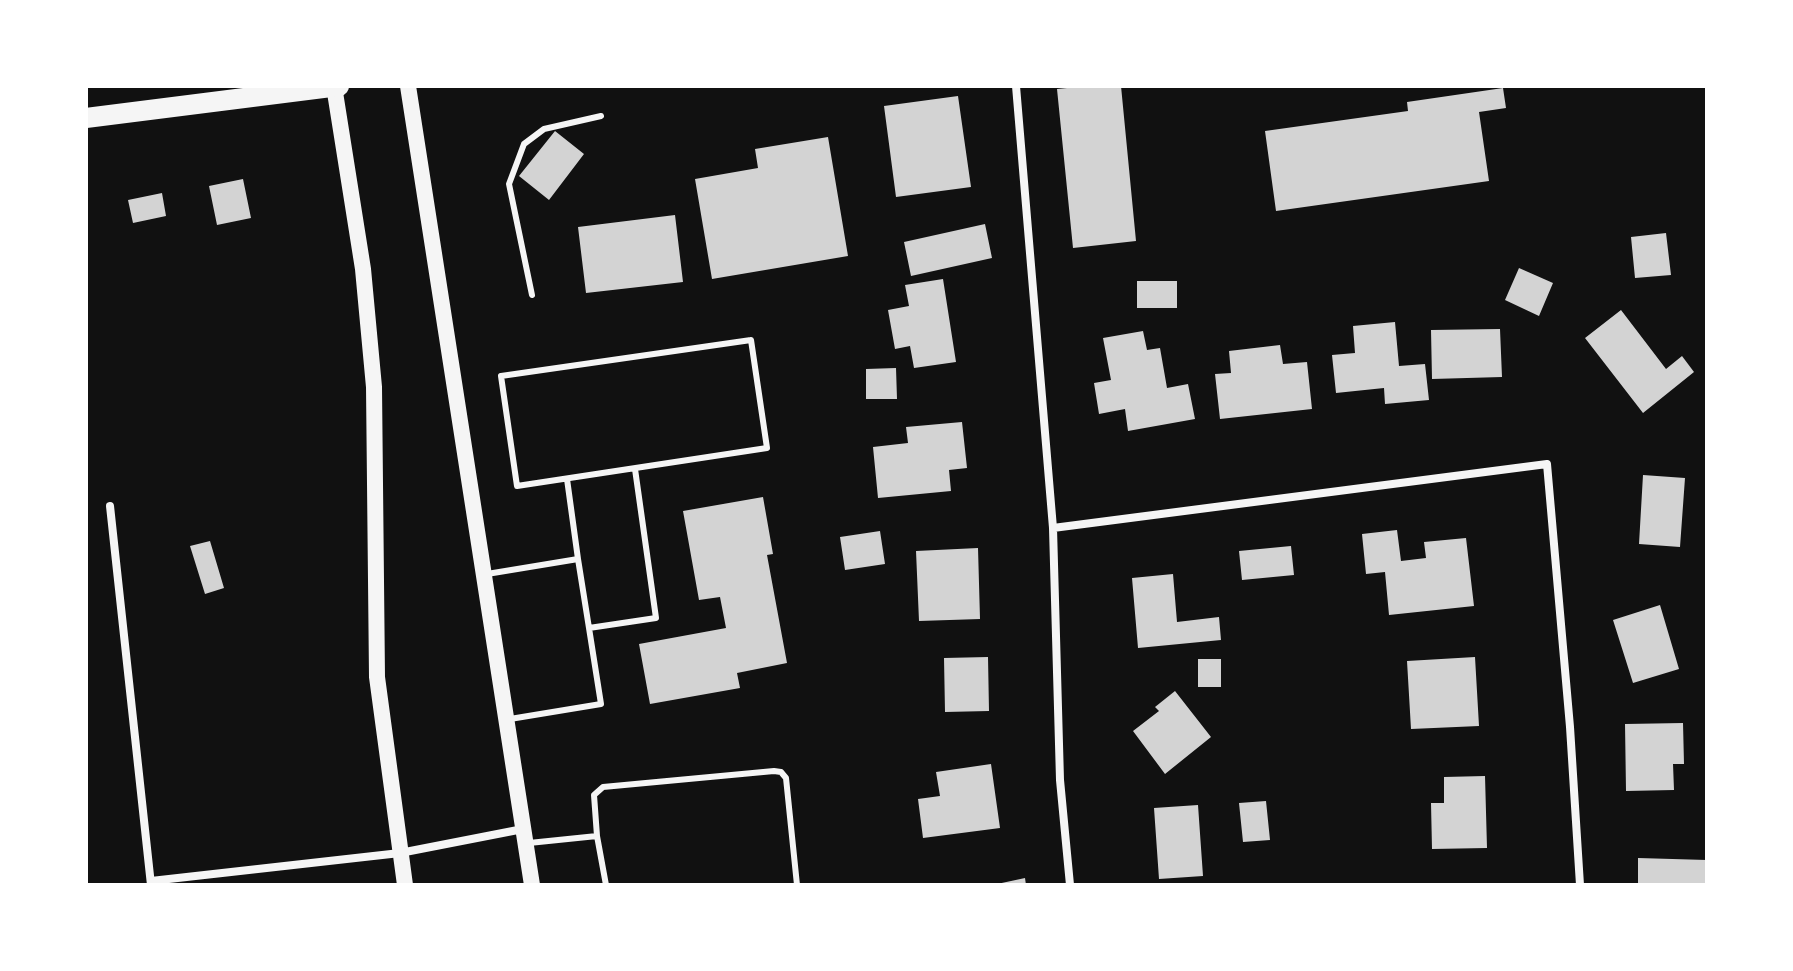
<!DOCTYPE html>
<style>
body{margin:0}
#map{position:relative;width:1793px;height:971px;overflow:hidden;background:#111;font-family:Poppins,sans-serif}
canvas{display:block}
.frame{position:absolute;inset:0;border:88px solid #fff;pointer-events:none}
</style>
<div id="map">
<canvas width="1793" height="971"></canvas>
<div class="frame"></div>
</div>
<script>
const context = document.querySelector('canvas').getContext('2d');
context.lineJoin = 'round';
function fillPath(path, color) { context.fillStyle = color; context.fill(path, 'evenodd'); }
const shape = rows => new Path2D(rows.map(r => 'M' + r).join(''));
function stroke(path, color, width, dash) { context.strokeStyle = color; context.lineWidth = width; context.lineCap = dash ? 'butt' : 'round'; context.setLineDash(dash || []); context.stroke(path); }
fillPath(shape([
 [1087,86,1121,86,1136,241,1073,248,1057,89],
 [1503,88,1506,108,1479,112,1489,181,1276,211,1265,131,1408,111,1407,102],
 [958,96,971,187,896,197,884,106],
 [555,131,584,154,549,200,519,176],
 [828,137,848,256,712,279,695,179,758,168,755,149],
 [243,179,251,218,217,225,209,186],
 [162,193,166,216,133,223,128,200],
 [675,215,683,282,586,293,578,227],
 [985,224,992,258,911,276,904,242],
 [1666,233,1671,275,1635,278,1631,237],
 [1519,268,1553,283,1539,316,1505,300],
 [943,279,956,362,914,368,910,346,895,349,888,310,909,306,905,285],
 [1137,281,1177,281,1177,308,1137,308],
 [1621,310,1666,369,1682,356,1694,372,1643,413,1585,338],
 [1395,322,1399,366,1425,364,1429,400,1385,404,1384,388,1336,393,1332,355,1355,353,1353,326],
 [1500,329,1502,377,1432,379,1431,330],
 [1143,331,1147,350,1160,348,1167,388,1188,384,1195,419,1128,431,1125,409,1099,414,1094,383,1111,380,1103,338],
 [1280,345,1283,364,1307,362,1312,409,1220,419,1215,374,1231,373,1229,351],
 [896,368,897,399,866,399,866,369],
 [962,422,967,468,949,470,951,491,878,498,873,447,908,443,906,427],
 [1643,475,1685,478,1680,547,1639,544],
 [763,497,773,554,767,555,787,663,737,673,740,688,650,704,639,644,726,628,720,597,699,600,683,511],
 [1397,530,1401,561,1426,558,1424,542,1466,538,1474,606,1389,615,1385,572,1366,574,1362,534],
 [880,531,885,564,845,570,840,537],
 [210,541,224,588,205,594,190,546],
 [1291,546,1294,575,1242,580,1239,551],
 [978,548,980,619,919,621,916,551],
 [1173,574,1177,622,1219,617,1221,640,1138,648,1132,578],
 [1660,605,1679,669,1633,683,1613,620],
 [988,657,989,711,945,712,944,658],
 [1475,657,1479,726,1411,729,1407,661],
 [1198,659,1221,659,1221,687,1198,687],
 [1175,691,1211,737,1165,774,1133,731,1159,711,1155,707],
 [1683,723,1684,764,1673,764,1674,790,1626,791,1625,724],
 [991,764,1000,828,923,838,918,799,940,796,936,772],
 [1485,776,1487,848,1432,849,1431,803,1444,803,1444,777],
 [1266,801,1270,840,1243,842,1239,803],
 [1198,805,1203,876,1159,879,1154,808],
 [1638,858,1707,860,1707,885,1638,885],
 [1025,878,1026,885,997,885,997,884]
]), '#d3d3d3');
stroke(shape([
 [532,295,509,184,524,144,544,129,601,116],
 [751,340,767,448,517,486,501,376,751,340],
 [567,479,578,559],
 [487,574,578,559,589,628,601,704,510,719],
 [589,628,656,618,635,469],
 [529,843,597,836],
 [606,885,597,836,594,795,603,787,774,771,781,772,786,778,797,885]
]), '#f5f5f5', 6);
stroke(shape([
 [1016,86,1053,528,1060,780,1070,885],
 [110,506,151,885],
 [1053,528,1547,464,1570,727,1580,885],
 [151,881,400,853,523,829]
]), '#f5f5f5', 8);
stroke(shape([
 [334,86,363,269,374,387,377,677,405,885],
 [408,86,532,885]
]), '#f5f5f5', 16);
stroke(shape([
 [86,118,339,86]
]), '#f5f5f5', 20);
</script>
